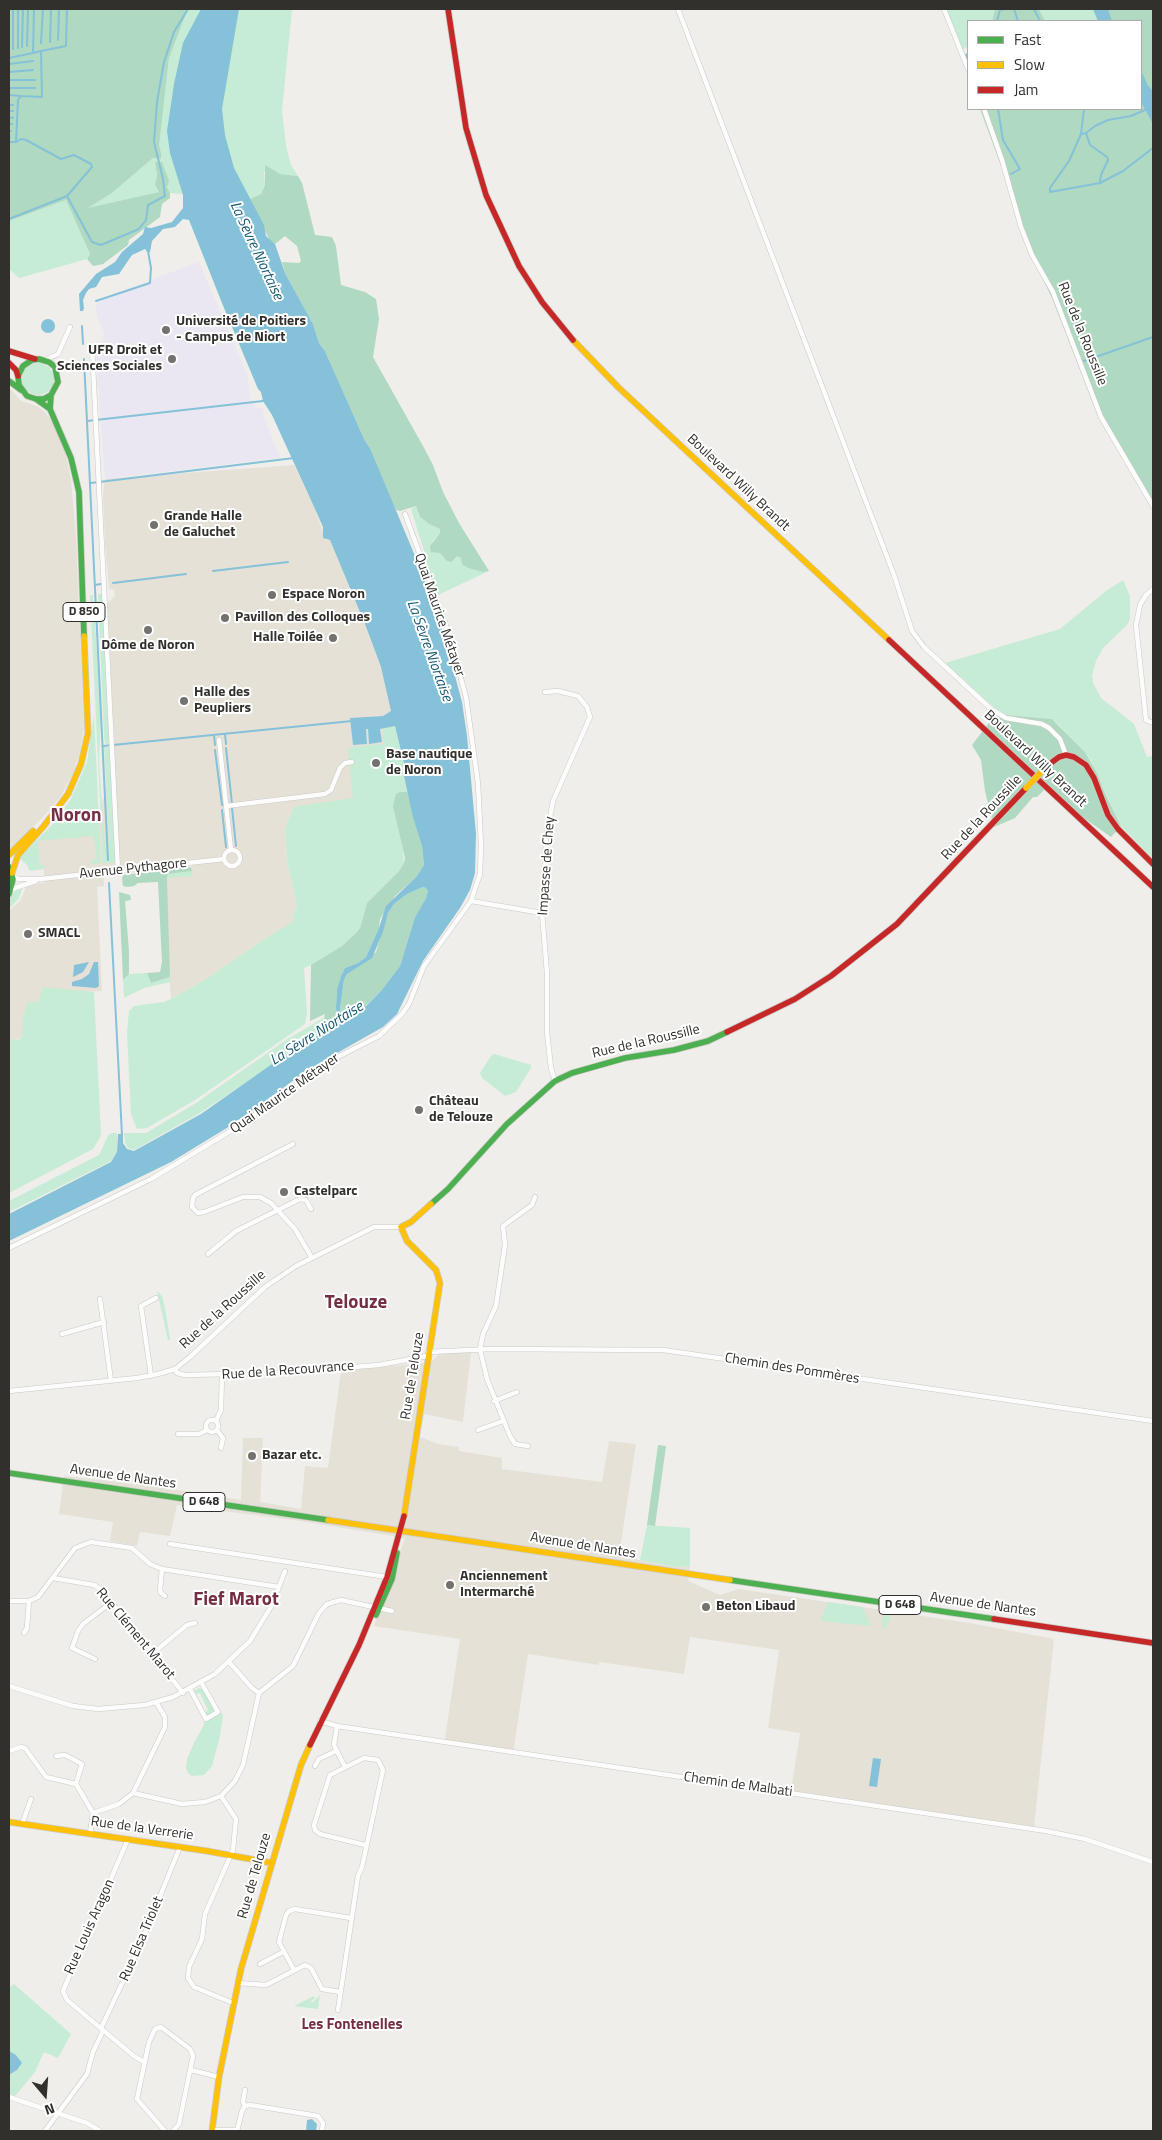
<!DOCTYPE html>
<meta charset="utf-8">
<style>
body{margin:0}
#map{position:relative;width:1162px;height:2140px;overflow:hidden;background:#efeeea;font-family:"Titillium Web",sans-serif}
canvas{display:block}
.frame{position:absolute;inset:0;border:10px solid #31302d;pointer-events:none}
.legend{position:absolute;left:967px;top:20px;width:175px;height:90px;box-sizing:border-box;background:#fff;border:1px solid #adacab;margin:0;padding:6px 9px;list-style:none;font-size:15px;color:#31302d}
.legend li{display:flex;align-items:center;gap:10px;height:25px}
.legend b{width:25px;border:1px solid #adacab}
.north{position:absolute;left:20px;top:2070px;width:50px;height:50px;-webkit-text-stroke:4px #fff;paint-order:stroke;rotate:162deg;font-size:14px;font-weight:700;line-height:20px;text-align:center;color:#31302d}
.north::after{content:'';display:block;margin:auto;width:18px;height:22px;background:#31302d;clip-path:polygon(50% 0,100% 100%,50% 72%,0 100%)}
</style>
<div id="map">
<canvas width="1162" height="2140"></canvas>
<div class="frame"></div>
<ul class="legend">
<li><b style="height:6px;background:#4caf50"></b>Fast</li>
<li><b style="height:6px;background:#ffc107"></b>Slow</li>
<li><b style="height:6px;background:#c62828"></b>Jam</li>
</ul>
<div class="north">N</div>
</div>
<script>
const context = document.querySelector('canvas').getContext('2d');
context.lineJoin = 'round';
function fillPath(path, color) { context.fillStyle = color; context.fill(path, 'evenodd'); }
const shape = rows => new Path2D(rows.map(r => 'M' + r).join(''));
function stroke(path, color, width, dash) { context.strokeStyle = color; context.lineWidth = width; context.lineCap = dash ? 'butt' : 'round'; context.setLineDash(dash || []); context.stroke(path); }
function label(font, color, halo, rows, align = 'center') {
  context.font = font + ' "Titillium Web",sans-serif'; context.lineWidth = 4; context.setLineDash([]); context.textBaseline = 'middle'; context.strokeStyle = halo; context.fillStyle = color; for (const [text, x, y, turn = 0] of rows) {
    context.save(); context.translate(x, y); context.rotate((+turn || 0) * Math.PI / 180); context.textAlign = isNaN(turn) ? turn : align; if (halo) context.strokeText(text, 0, 0); context.fillText(text, 0, 0); context.restore();
  }
}
fillPath(shape([
 [9,387,21,401,37,406,45,412,51,420,65,449,71,480,76,536,84,728,80,752,74,771,61,796,43,817,10,851],
 [294,465,315,509,326,540,330,540,358,605,381,667,392,708,391,712,383,716,351,718,353,745,367,744,366,729,368,729,369,742,381,740,380,729,395,726,408,792,297,806,293,808,285,830,287,860,297,906,293,916,295,921,269,936,206,979,171,999,168,960,167,878,192,871,191,860,103,868,104,886,97,887,102,991,43,994,39,1001,26,1009,23,1037,9,1042,9,911,20,901,26,887,30,884,44,883,44,865,40,865,37,841,95,828,115,755,107,604,115,596,114,590,109,588,105,544,103,493,105,479],
 [471,1352,463,1422,424,1414,420,1437,438,1444,459,1447,459,1451,502,1458,502,1469,602,1482,609,1441,636,1444,619,1556,675,1567,690,1566,688,1581,720,1595,739,1589,970,1623,1054,1639,1034,1827,791,1791,800,1733,768,1728,779,1650,690,1637,684,1674,599,1662,599,1665,528,1654,513,1754,446,1744,445,1738,460,1639,374,1626,405,1538,300,1521,177,1505,170,1536,140,1532,137,1546,110,1541,113,1522,59,1514,64,1476,147,1485,241,1500,243,1438,263,1438,260,1502,301,1509,305,1466,328,1468,341,1371,431,1362,439,1354]
]), '#e5e1d7');
fillPath(shape([
 [199,262,247,374,251,400,255,407,264,409,263,414,280,458,105,479,96,356,105,334,98,319,95,306,107,296]
]), '#eae7f2');
fillPath(shape([
 [188,9,292,9,282,111,286,146,291,165,298,176,264,172,265,185,261,194,250,199,170,193,155,162,157,175,155,185,159,192,86,209,112,193,153,158,161,159,161,153,158,145,169,58],
 [943,9,995,9,992,21,968,21,968,46,959,52],
 [1039,9,1093,9,1098,21,1045,21],
 [66,200,90,254,87,259,19,278,9,269,9,221],
 '22 379a16 16 0 1 1 32 0a16 16 0 1 1-32 0Z',
 [416,506,420,517,429,524,440,529,440,533,432,542,461,558,468,568,482,572,489,571,438,595,422,556,425,554,411,509],
 [1123,580,1130,596,1130,619,1127,625,1103,648,1096,661,1092,676,1093,683,1101,698,1134,724,1147,757,1152,756,1153,749,1153,859,1121,826,1091,761,1085,752,1058,724,1052,719,1007,715,998,711,945,663,1060,629,1106,591],
 [98,594,102,594,110,741,108,745,105,743,104,737],
 [90,595,93,595,98,666,101,713,99,760,104,834,108,860,109,839,104,747,109,747,110,753,115,862,108,863,103,863],
 [94,715,101,863,91,864,91,860,97,859,94,836,38,841,40,865,44,865,44,869,30,871,26,864,19,858,52,825,71,799,87,762],
 [395,726,407,776,404,777,408,792,398,794,404,863,399,871,367,903,360,928,356,933,342,946,311,965,304,968,307,1013,305,1024,195,1100,147,1128,137,1129,131,1114,127,1032,129,1011,134,1006,164,1002,171,999,206,979,269,936,294,921,293,916,297,906,287,860,285,830,293,808,297,806,353,798,348,750,352,747,384,744,382,728],
 [192,871,192,876,167,878,168,874],
 [23,886,19,898,9,909,9,899,15,891],
 [147,973,151,983,170,977,170,982,144,988,124,998,123,980,129,974],
 [43,987,94,992,101,1136,93,1149,9,1193,9,1042,12,1039,18,1040,23,1036,22,1024,27,1003,39,1001],
 [325,1017,323,1025,327,1028,200,1113,134,1150,128,1148,125,1143,124,1133,117,1133,117,1152,111,1161,9,1212,9,1201,99,1155,109,1134,113,1133,146,1133,196,1103,286,1040],
 [494,1054,531,1065,531,1068,516,1092,505,1096,482,1078,480,1073,491,1056],
 [157,1291,162,1296,165,1308,170,1339,168,1340],
 [647,1525,690,1528,690,1566,675,1567,640,1560],
 [828,1602,863,1607,871,1626,820,1621],
 [887,1611,892,1612,886,1628,882,1628,882,1620],
 [199,1688,202,1689,215,1710,207,1716,205,1713,208,1710,200,1693,196,1694,194,1691],
 [220,1712,223,1715,220,1736,212,1766,204,1775,192,1776,188,1773,186,1768,187,1759,194,1743,204,1725,204,1722],
 [14,1984,71,2034,58,2058,44,2052,35,2072,15,2096,9,2094,9,2075,17,2070,22,2063,16,2055,9,2051,9,1988],
 [320,1995,318,2009,294,2006,314,1996,315,1998,311,2001,312,2003]
]), '#c6ecd5');
fillPath(shape([
 [9,9,188,9,169,58,159,145,161,153,161,159,153,158,112,193,88,208,159,192,155,185,157,175,155,162,162,162,169,181,167,187,170,193,170,198,162,204,160,217,129,240,128,245,103,264,93,266,87,259,90,254,66,200,9,221],
 [995,9,1039,9,1045,21,992,21],
 [1093,9,1153,9,1153,509,1097,414,1052,298,1023,239,1017,221,1010,190,980,109,1141,109,1141,21,1098,21],
 [265,165,280,174,298,176,302,183,315,235,332,237,336,246,341,285,365,292,376,299,379,319,373,357,423,446,433,465,443,492,459,523,489,571,482,572,468,568,462,564,461,558,457,556,451,562,447,561,440,553,431,552,430,546,440,533,440,529,429,524,420,517,416,506,400,511,396,510,392,502,370,448,365,441,325,351,319,343,313,324,285,273,282,262,299,263,301,261,297,246,285,236,275,244,270,241,250,199,261,194,265,185],
 [998,711,1007,715,1052,719,1085,752,1097,773,1105,793,1121,826,1111,837,1044,790,1037,797,1033,797,1015,818,994,827,985,791,981,760,972,745],
 [400,792,408,792,422,846,424,865,417,876,395,896,380,919,379,928,366,957,358,963,345,968,341,976,337,989,336,1008,338,1023,328,1028,323,1025,325,1014,310,1021,311,965,342,946,356,933,360,928,367,903,399,871,404,863,405,858,393,806,396,794],
 [191,867,192,871,168,874,167,878,170,977,151,983,147,973,160,972,162,962,158,882,138,883,134,886,127,887,123,886,122,878,123,875],
 [423,887,427,888,428,891,426,898,415,917,400,966,381,991,354,1017,349,1021,343,1021,340,1009,344,980,347,974,376,952,388,913,394,904,407,894],
 [119,892,130,895,131,900,125,901,129,951,129,974,123,980],
 [658,1445,666,1446,655,1526,647,1525]
]), '#b0d9c1');
fillPath(shape([
 [201,9,239,9,222,109,225,135,234,168,264,225,266,236,275,244,285,273,313,324,319,343,325,351,365,441,370,448,420,568,444,635,462,702,467,736,476,834,475,873,470,890,460,908,423,961,397,1014,383,1027,309,1069,235,1123,171,1162,9,1241,9,1214,111,1162,117,1152,118,1134,123,1134,123,1143,127,1149,134,1151,201,1114,282,1057,338,1023,336,1008,337,989,341,976,345,968,358,963,366,957,379,928,386,906,417,876,424,865,422,846,413,817,404,776,407,776,395,726,380,729,382,742,369,744,368,729,366,729,367,744,353,745,350,718,383,716,391,711,381,667,365,624,330,540,323,538,323,527,315,509,272,415,263,401,261,392,258,389,222,303,189,220,183,219,175,227,163,229,152,241,150,252,148,253,145,249,132,255,119,274,102,277,96,287,89,289,86,293,83,300,84,308,83,311,80,311,79,294,96,274,115,262,122,252,143,234,145,227,151,228,172,222,183,208,183,195,170,153,167,131,174,84,183,43],
 [423,887,426,888,428,891,426,898,415,917,400,966,381,991,361,1011,349,1021,343,1021,340,1009,344,980,347,974,372,958,383,932,388,913,394,904,407,894],
 [1093,9,1108,9,1112,21,1098,21],
 [1141,70,1148,86,1153,91,1153,124,1141,102],
 '41 326a7 7 0 1 1 14 0a7 7 0 1 1-14 0Z',
 [89,962,83,972,73,977,74,965],
 [94,962,98,962,99,986,96,988,72,986,72,982,82,979,89,974],
 [873,1758,881,1759,877,1787,869,1786],
 [9,2051,16,2055,22,2063,17,2070,9,2075],
 [312,2119,317,2124,316,2131,306,2131,307,2120]
]), '#85c1d8');
stroke(shape([
 [13,9,13,49],
 [18,9,18,48],
 [34,9,33,53,41,51,42,97,21,96,18,100,16,142,21,139,26,140,61,159,74,155,91,164,92,167,67,196,92,242,101,245,139,229,146,220,148,205,165,196,163,179,154,142,157,102,164,62,174,32,188,9],
 [1014,9,1018,21],
 [1034,9,1040,21],
 [997,21,1000,10,1004,9],
 [58,40,59,9],
 [50,42,51,9],
 [41,43,43,9],
 [27,46,28,9],
 [22,47,23,9],
 [41,51,66,46,67,9],
 [968,54,966,55,968,61],
 [9,58,33,53],
 [9,64,33,61],
 [9,72,33,70],
 [9,80,35,80],
 [9,88,35,88],
 [9,95,21,96],
 [9,105,13,105],
 [998,109,1003,140,1020,169,1011,174],
 [1084,109,1081,134,1069,161,1050,188,1050,192,1100,183,1123,171,1153,148],
 [9,111,13,111],
 [9,117,13,118],
 [9,124,12,124],
 [9,131,11,131],
 [1086,133,1090,145,1107,157,1108,160,1101,175,1100,181],
 [1081,134,1086,133,1095,126,1108,120,1131,116,1145,110],
 [9,137,10,137],
 [9,142,16,142],
 [9,219,67,196],
 [96,301,150,283,151,268,148,251],
 [82,326,83,344],
 [84,359,108,860],
 [1084,361,1153,337],
 [87,421,263,401],
 [91,483,294,458],
 [213,571,288,562],
 [113,583,186,574],
 [95,585,101,584],
 [225,734,226,744],
 [214,735,215,745],
 [103,746,352,721],
 [226,748,232,804],
 [215,750,222,805],
 [232,808,236,846],
 [222,810,226,847],
 [109,883,122,1135]
]), '#85c1d8', 2);
const street = shape([
 [678,9,894,575,912,631,924,647,991,709,1006,718,1042,724,1049,728,1060,739,1066,755],
 [944,9,968,69],
 [984,109,1002,160,1021,227,1032,255,1053,292,1101,417,1153,506],
 [92,346,118,871],
 [45,360,58,354,70,327],
 [1153,589,1146,595,1140,605,1136,625,1146,720,1153,723],
 [545,692,558,691,578,696,587,707,590,717,553,801,546,839,542,913,547,973,547,1032,551,1068,555,1081],
 [219,740,231,850],
 [226,806,325,794,331,790,340,768,345,763,352,762],
 '224 858a8 8 0 1 1 16 0a8 8 0 1 1-16 0Z',
 [13,877,19,879,41,879,224,859],
 [12,889,36,881],
 [471,901,542,913],
 [293,1144,195,1195,193,1198,192,1207,198,1213,204,1212,243,1197,260,1197,271,1203,295,1229,312,1258],
 [9,1248,151,1179,239,1126,326,1063,379,1036,402,1014,409,1004,424,966,471,901,480,874,481,845,478,783,466,697,448,631,405,514],
 [208,1254,236,1231,300,1199,306,1200,311,1209],
 [100,1299,111,1381],
 [62,1334,104,1322],
 [428,1352,491,1349,663,1350,1153,1421],
 [175,1369,177,1373,185,1375,276,1373,379,1365,427,1356],
 [151,1376,141,1306,156,1298],
 [9,1391,137,1378,158,1374,175,1369,190,1357,265,1287,296,1266,374,1227,401,1227],
 [494,1401,517,1392],
 '206 1426a6 6 0 1 1 12 0a6 6 0 1 1-12 0Z',
 [216,1421,221,1410,222,1375],
 [217,1430,223,1438,221,1448],
 [478,1430,503,1421],
 [178,1434,199,1434,207,1430],
 [528,1446,515,1444,510,1436,487,1379,480,1349,483,1334,496,1306,505,1245,503,1226,532,1205,535,1197],
 [170,1544,387,1577],
 [162,1569,160,1590,161,1593,165,1596],
 [53,1578,94,1585,102,1590,183,1693],
 [9,1601,29,1601,38,1597,75,1548,91,1542,132,1548,150,1564,162,1569,279,1587],
 [24,1633,27,1628,29,1601],
 [153,1653,187,1625,195,1623],
 [95,1659,72,1648,78,1631,83,1624,112,1602],
 [229,1662,252,1688,259,1693],
 [9,1686,73,1706,98,1709,145,1705,173,1697,215,1674,250,1641,272,1605,285,1571],
 [190,1689,206,1719,218,1712,201,1682],
 [259,1693,293,1666,319,1613,327,1604,341,1600,392,1611],
 [320,1721,337,1726,1046,1831,1085,1839,1153,1862],
 [337,1726,334,1745,345,1767],
 [9,1751,21,1747,25,1748,46,1777,76,1784,93,1813],
 [56,1756,65,1755,82,1764,76,1784],
 [315,1766,319,1759,336,1751],
 [133,1793,182,1804,205,1802,221,1796,235,1781,243,1765,259,1693],
 [221,1796,236,1819,233,1850,205,1914,202,1939,189,1967,188,1978,194,1987,233,2003],
 [22,1824,31,1799],
 [90,1833,93,1813,119,1804,133,1793,165,1727,165,1717,156,1702],
 [128,1839,63,1991,67,2000,134,2056,144,2062],
 [260,1964,283,1952],
 [294,1970,279,1942,286,1915,289,1911,295,1909,351,1918],
 [238,1983,266,1985,305,1965,311,1968,322,1989,340,1992],
 [338,2010,358,1876,362,1867,383,1770,378,1760,364,1758,330,1775,314,1825,315,1830,320,1834,365,1845],
 [191,2070,219,2077],
 [245,2090,243,2102,245,2106],
 [9,2097,87,2123,100,2131],
 [212,2130,237,2130],
 [45,2131,87,2074,93,2052,102,2033,102,2026,141,1943,180,1847],
 [165,2131,137,2099,149,2042,155,2029,161,2027,190,2049,193,2056,179,2124,173,2131],
 [237,2131,242,2111,245,2106,250,2105,318,2116,323,2123,322,2131]
]);
const fast = shape([
 [9,381,21,390],
 [51,395,50,409,71,458,79,492,84,636],
 [36,399,44,399,51,395,58,382,55,367,49,362,39,359,32,360,23,366,18,376,19,385,27,396,36,399,50,409],
 [9,867,13,879,9,894],
 [431,1204,448,1189,507,1124,555,1081,572,1073,625,1058,674,1050,708,1041,727,1032],
 [9,1473,328,1520],
 [730,1580,994,1619],
 [376,1615,392,1579,397,1553]
]);
const slow = shape([
 [573,340,618,387,889,640],
 [9,855,33,831],
 [12,873,18,855,43,827,68,794,81,764,88,733,84,636],
 [404,1516,440,1283,436,1270,407,1241,401,1227,411,1222,431,1204],
 [328,1520,730,1580],
 [9,1822,207,1851,272,1863],
 [212,2131,219,2077,241,1969,301,1765,310,1745]
]);
const jam = shape([
 [448,9,466,128,486,195,519,266,542,302,573,340],
 [9,351,35,359],
 [9,363,16,370,18,376],
 [889,640,1153,887],
 [1047,766,1059,757,1066,755,1074,757,1086,765,1094,778,1108,815,1118,829,1153,864],
 [727,1032,795,999,831,976,897,924,1026,788],
 [994,1619,1153,1643],
 [310,1745,359,1645,387,1577,404,1516]
]);
stroke(street, '#cac9c6', 5.5);
stroke(fast, '#cac9c6', 7);
stroke(slow, '#cac9c6', 7);
stroke(jam, '#cac9c6', 7);
stroke(street, '#fdfcfc', 4.5);
stroke(fast, '#4caf50', 5.5);
stroke(slow, '#ffc107', 5.5);
stroke(jam, '#c62828', 5.5);
const slowBridge = shape([
 [1026,788,1047,766]
]);
stroke(slowBridge, '#cac9c6', 7, []);
stroke(slowBridge, '#ffc107', 5.5);
for (const [x, y, r, color] of [
 [166,330,5,"#74726f"],
 [172,359,5,"#74726f"],
 [154,525,5,"#74726f"],
 [272,595,5,"#74726f"],
 [225,618,5,"#74726f"],
 [148,630,5,"#74726f"],
 [333,638,5,"#74726f"],
 [184,701,5,"#74726f"],
 [376,763,5,"#74726f"],
 [28,934,5,"#74726f"],
 [419,1110,5,"#74726f"],
 [284,1192,5,"#74726f"],
 [252,1456,5,"#74726f"],
 [450,1585,5,"#74726f"],
 [706,1607,5,"#74726f"]
]) { const dot = new Path2D(); dot.arc(x, y, r, 0, 2 * Math.PI); context.fillStyle = color; context.fill(dot); stroke(dot, '#fff', 2); }
for (const [x, y, w] of [
 [84,612,42],
 [204,1502,42],
 [900,1605,42]
]) { const box = new Path2D(); box.roundRect(x - w / 2, y - 9.5, w, 19, 4); context.fillStyle = '#fff'; context.fill(box); stroke(box, '#31302d', 1); }
label('bold 12px', '#31302d', null, [
 ["D 850",84,612],
 ["D 648",204,1502],
 ["D 648",900,1605]
]);
label('bold 14px', '#31302d', '#fff', [
 ["Université de Poitiers",176,322],
 ["- Campus de Niort",176,338],
 ["UFR Droit et",162,351,"right"],
 ["Sciences Sociales",162,367,"right"],
 ["Grande Halle",164,517],
 ["de Galuchet",164,533],
 ["Espace Noron",282,595],
 ["Pavillon des Colloques",235,618],
 ["Halle Toilée",323,638,"right"],
 ["Dôme de Noron",148,646,"center"],
 ["Halle des",194,693],
 ["Peupliers",194,709],
 ["Base nautique",386,755],
 ["de Noron",386,771],
 ["SMACL",38,934],
 ["Château",429,1102],
 ["de Telouze",429,1118],
 ["Castelparc",294,1192],
 ["Bazar etc.",262,1456],
 ["Anciennement",460,1577],
 ["Intermarché",460,1593],
 ["Beton Libaud",716,1607]
], 'left');
label('14px', '#31302d', '#fff', [
 ["Rue de la Roussille",1082,334,68],
 ["Boulevard Willy Brandt",738,483,43],
 ["Quai Maurice Métayer",439,615,71],
 ["Boulevard Willy Brandt",1035,759,43],
 ["Rue de la Roussille",982,818,-47],
 ["Impasse de Chey",547,866,-86],
 ["Avenue Pythagore",133,869,-6],
 ["Rue de la Roussille",646,1042,-13],
 ["Quai Maurice Métayer",285,1094,-35],
 ["Rue de la Roussille",223,1310,-42],
 ["Chemin des Pommères",792,1369,9],
 ["Rue de la Recouvrance",288,1371,-4],
 ["Rue de Telouze",413,1376,-81],
 ["Avenue de Nantes",123,1477,8],
 ["Avenue de Nantes",583,1546,9],
 ["Avenue de Nantes",983,1605,8],
 ["Rue Clément Marot",135,1634,50],
 ["Chemin de Malbati",738,1785,8],
 ["Rue de la Verrerie",142,1829,8],
 ["Rue de Telouze",255,1876,-74],
 ["Rue Louis Aragon",90,1927,-66],
 ["Rue Elsa Triolet",142,1939,-67]
]);
label('italic 15px', '#155972', '#fff', [
 ["La Sèvre Niortaise",256,251,65],
 ["La Sèvre Niortaise",429,651,70],
 ["La Sèvre Niortaise",317,1034,-32]
]);
label('bold 15px', '#752f44', '#fff', [
 ["Les Fontenelles",352,2025]
]);
label('bold 19px', '#752f44', '#fff', [
 ["Noron",76,816],
 ["Telouze",356,1303],
 ["Fief Marot",236,1600]
]);
</script>
